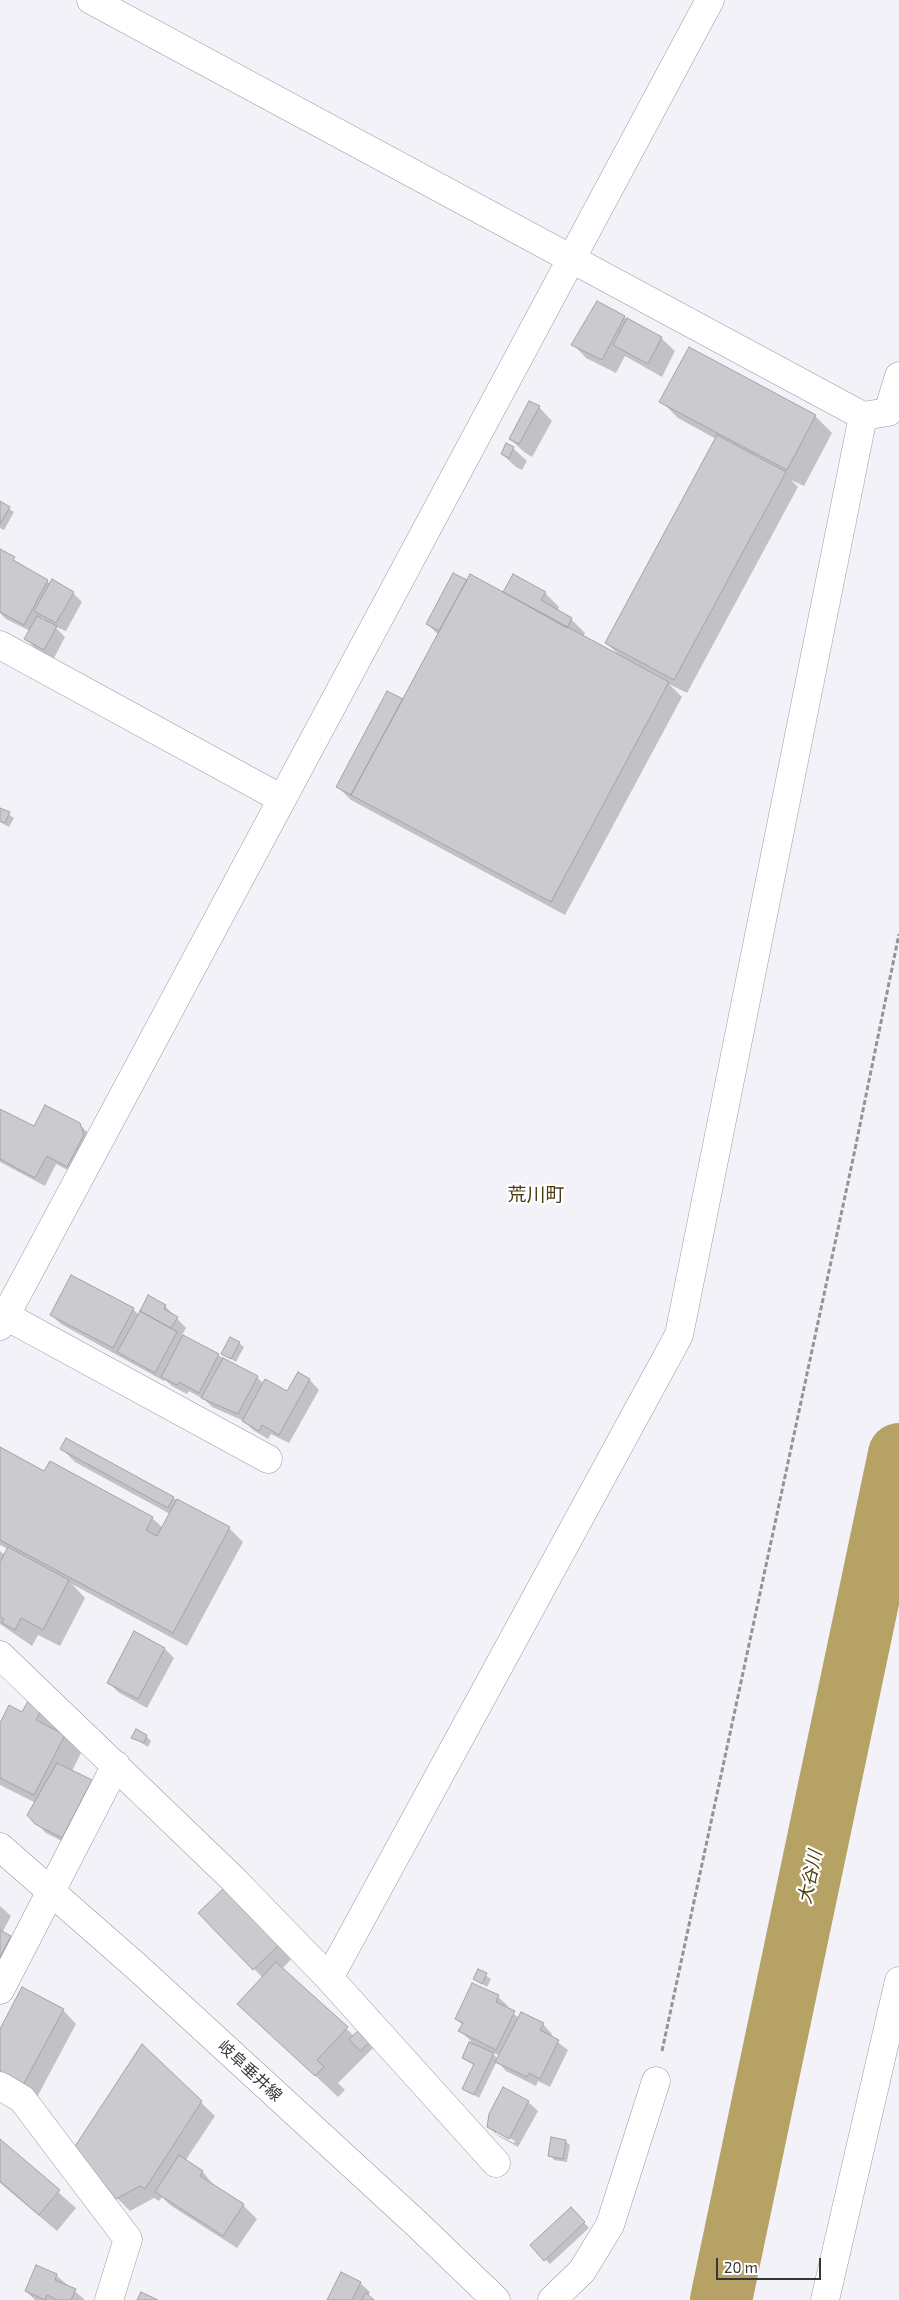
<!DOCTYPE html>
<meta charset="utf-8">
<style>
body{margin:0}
#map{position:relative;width:899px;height:2300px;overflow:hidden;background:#f3f2f8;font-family:"Exo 2",sans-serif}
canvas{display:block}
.scale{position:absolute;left:716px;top:2258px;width:105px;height:22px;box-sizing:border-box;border:2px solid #373639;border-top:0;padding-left:6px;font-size:15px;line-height:18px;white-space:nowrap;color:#373639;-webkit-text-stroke:4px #fff;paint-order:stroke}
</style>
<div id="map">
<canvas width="899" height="2300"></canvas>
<div class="scale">20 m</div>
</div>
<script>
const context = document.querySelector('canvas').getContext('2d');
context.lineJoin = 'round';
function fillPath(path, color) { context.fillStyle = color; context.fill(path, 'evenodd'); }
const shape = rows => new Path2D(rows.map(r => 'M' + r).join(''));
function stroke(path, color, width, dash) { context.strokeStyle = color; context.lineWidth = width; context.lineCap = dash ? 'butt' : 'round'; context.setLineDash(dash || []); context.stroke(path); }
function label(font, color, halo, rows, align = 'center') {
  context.font = font + ' "Exo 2","Noto Sans JP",sans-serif'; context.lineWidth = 4.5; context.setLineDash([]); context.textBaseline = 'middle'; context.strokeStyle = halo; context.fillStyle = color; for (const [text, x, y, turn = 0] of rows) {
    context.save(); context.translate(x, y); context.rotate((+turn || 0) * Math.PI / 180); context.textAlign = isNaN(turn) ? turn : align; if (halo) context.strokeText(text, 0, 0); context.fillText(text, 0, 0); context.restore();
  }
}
fillPath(shape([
 [624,317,661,338,675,351,662,377,625,356,616,373,586,358,573,344],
 [661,401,815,416,832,433,804,486,791,480,798,487,687,693,669,684,682,697,565,915,351,800,338,787,403,701,439,635,427,624,468,582,504,594,513,576,545,593,559,607,557,611,571,619,585,633,583,637,620,656,606,643,716,439,678,418],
 [539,407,552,421,532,457,524,452,510,439],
 [513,448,527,461,522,470,516,467,502,454],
 [0,503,14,512,4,530,0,528],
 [0,551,51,584,73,593,82,602,66,631,54,626,65,637,54,658,35,648,26,639,30,631,6,619,0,613],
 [42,617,48,623,41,620],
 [0,809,14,818,9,827,0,822],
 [0,1110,35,1128,79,1124,89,1134,77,1175,56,1164,45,1186,0,1162],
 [149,1297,165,1306,186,1328,182,1335,257,1377,264,1384,288,1393,298,1374,310,1380,319,1390,289,1443,271,1434,268,1439,253,1430,244,1421,212,1407,205,1400,189,1391,187,1394,172,1386,165,1380,164,1381,61,1324,51,1315,133,1309,139,1315],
 [239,1343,244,1347,236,1362,223,1354],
 [0,1448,45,1472,152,1518,163,1528,170,1514,75,1462,62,1449,173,1498,229,1528,243,1542,187,1646,72,1584,85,1598,60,1646,38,1635,32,1646,0,1624,0,1551,5,1555,8,1549,0,1545],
 [165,1649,174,1658,147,1708,118,1692,108,1682],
 [28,1703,58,1727,56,1732,64,1736,81,1753,72,1771,91,1781,100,1791,71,1846,46,1833,36,1823,36,1803,0,1785,0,1725,22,1714],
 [146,1736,151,1741,148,1747,133,1737],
 [225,1889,293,1957,282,1969,354,2036,362,2037,373,2048,338,2083,345,2090,338,2097,239,2004,263,1978,200,1913],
 [0,1906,11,1916,2,1933,10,1937,27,1954,0,1977],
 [478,1970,491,1979,487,1987,474,1979],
 [498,1997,508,2006,506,2008,519,2018,543,2024,552,2034,551,2037,568,2050,550,2087,538,2081,536,2086,506,2071,497,2061,479,2098,464,2089,475,2066,463,2058,471,2041,460,2031,463,2025,456,2019],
 [490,2051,500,2056,498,2059],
 [63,2010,76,2024,36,2099,0,2080,0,2032],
 [142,2046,215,2116,185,2161,203,2172,215,2187,243,2205,257,2219,237,2248,170,2205,162,2197,159,2201,154,2198,130,2211,117,2198],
 [528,2102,538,2111,518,2147,498,2136,488,2126],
 [496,2131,515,2141,514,2143,496,2134],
 [0,2141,76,2208,57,2231,0,2183],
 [565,2141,570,2145,567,2162,554,2160,550,2155],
 [571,2209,589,2228,550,2264,531,2245],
 [37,2266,57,2276,85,2300,35,2300,26,2291],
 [360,2283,370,2292,368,2296,372,2300,329,2300]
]), '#0003');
stroke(shape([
 [721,2300,899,1454]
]), '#b7a266', 62);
const building = shape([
 [597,301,625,316,602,360,571,345,597,301],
 [627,318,662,337,648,364,613,345,627,318],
 [689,347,816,415,787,470,659,402,689,347],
 [529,401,540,406,519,444,509,439,529,401],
 [717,435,786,472,674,680,605,643,717,435],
 [506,443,514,447,509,458,501,454,506,443],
 [0,501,10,507,0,524,0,501],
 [0,549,15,557,13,560,48,580,24,625,0,612,0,549],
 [453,573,467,580,439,631,426,624,453,573],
 [470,574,669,682,551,902,351,795,470,574],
 [513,574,546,592,541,600,572,618,567,628,503,592,513,574],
 [52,579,74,592,56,623,34,611,52,579],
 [37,616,57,626,44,650,24,639,37,616],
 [387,691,403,699,351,795,336,787,387,691],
 [0,808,10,812,5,823,0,821,0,808],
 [45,1105,80,1123,84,1135,67,1167,47,1156,35,1178,0,1159,0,1109,34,1126,45,1105],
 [71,1275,134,1308,113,1348,50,1315,71,1275],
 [148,1295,166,1305,164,1309,178,1317,171,1328,140,1311,148,1295],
 [140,1311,177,1332,155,1373,117,1352,140,1311],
 [183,1335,219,1354,199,1393,179,1382,177,1385,161,1377,183,1335],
 [230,1337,240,1342,231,1359,221,1354,230,1337],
 [223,1358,258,1376,238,1414,201,1398,223,1358],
 [298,1372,310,1379,279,1435,262,1425,259,1431,242,1421,265,1379,287,1391,298,1372],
 [66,1438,174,1497,168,1508,60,1449,66,1438],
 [0,1447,44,1471,50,1461,153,1517,146,1530,157,1536,177,1499,230,1527,173,1633,0,1540,0,1447],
 [8,1547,69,1580,43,1630,21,1618,15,1630,2,1623,4,1619,0,1617,0,1562,8,1547],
 [134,1631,165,1648,138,1699,107,1683,134,1631],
 [28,1701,42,1709,36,1720,65,1735,34,1795,0,1778,0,1723,9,1705,22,1712,28,1701],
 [136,1729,147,1735,144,1743,131,1738,136,1729],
 [57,1763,92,1780,62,1838,35,1824,27,1815,57,1763],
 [225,1887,281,1943,253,1970,198,1913,225,1887],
 [0,1930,11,1936,0,1957,0,1930],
 [276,1962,348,2027,317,2060,324,2067,315,2076,237,2004,276,1962],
 [478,1969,487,1973,482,1984,473,1979,478,1969],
 [472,1983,499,1995,496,2002,515,2011,496,2050,458,2031,463,2023,455,2019,472,1983],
 [22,1987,64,2009,22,2087,0,2075,0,2029,22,1987],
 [521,2012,544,2023,540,2030,559,2040,540,2079,529,2073,527,2077,495,2062,521,2012],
 [358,2031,369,2043,360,2051,349,2039,358,2031],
 [469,2042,494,2053,474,2095,462,2089,474,2064,462,2058,469,2042],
 [142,2044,202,2101,145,2189,140,2186,116,2199,84,2159,72,2151,142,2044],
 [503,2087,529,2101,509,2139,487,2127,489,2114,503,2087],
 [551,2137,566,2140,563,2159,548,2156,551,2137],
 [0,2139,60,2190,39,2215,0,2181,0,2139],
 [179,2155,203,2171,200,2176,244,2204,223,2236,155,2192,179,2155],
 [571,2207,585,2222,544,2261,530,2245,571,2207],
 [36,2265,57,2274,55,2280,76,2289,71,2300,57,2300,47,2295,45,2300,25,2291,36,2265],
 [341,2272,361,2282,352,2300,327,2300,341,2272],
 [141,2292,158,2300,137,2300,141,2292],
 [366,2293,374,2300,361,2300,366,2293]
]);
fillPath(building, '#cbcacf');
stroke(building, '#a2a2a7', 1);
const minor = shape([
 [91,0,863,416],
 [0,645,282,799],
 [6,1316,268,1459],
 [0,1326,710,0],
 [0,1655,232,1878,329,1978,496,2163],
 [329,1978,679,1335,863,416,888,412,899,376],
 [0,1990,116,1765],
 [0,2086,22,2099,128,2239,109,2300],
 [552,2300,582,2271,610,2225,656,2081],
 [825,2300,899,1981]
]);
const primary = shape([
 [0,1847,137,1967,417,2224,496,2300]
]);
stroke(minor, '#99989e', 29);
stroke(primary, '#99989e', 29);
stroke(shape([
 [662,2051,853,1159,899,934]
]), '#949398', 3, [5, 2.5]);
stroke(minor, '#fff', 28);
stroke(primary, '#fff', 28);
label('16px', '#373639', '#fff', [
 ["岐阜垂井線",250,2071,43]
]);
label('italic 18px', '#4c3d0b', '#fff', [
 ["大谷川",810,1877,-78]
]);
label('19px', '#4a3d14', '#fff', [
 ["荒川町",536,1195]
]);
</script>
